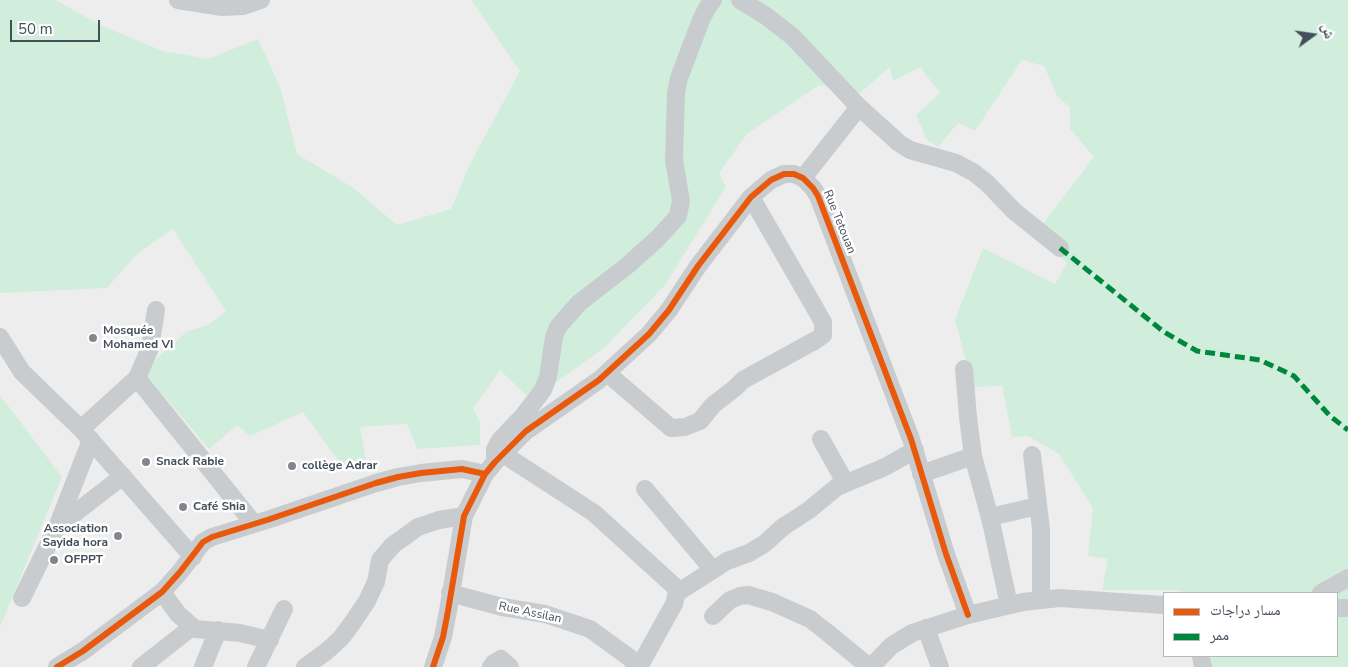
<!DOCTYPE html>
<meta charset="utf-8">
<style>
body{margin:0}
#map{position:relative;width:1348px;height:667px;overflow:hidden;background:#eeeded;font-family:"Nunito Sans","Noto Naskh Arabic",sans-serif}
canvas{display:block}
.legend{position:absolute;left:1163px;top:592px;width:175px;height:65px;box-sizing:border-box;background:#fff;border:1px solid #b5b9bd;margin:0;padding:6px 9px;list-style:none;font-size:15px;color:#454f5a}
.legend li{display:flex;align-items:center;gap:10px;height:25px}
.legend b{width:25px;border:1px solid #b5b9bd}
.north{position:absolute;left:1288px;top:10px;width:50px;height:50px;-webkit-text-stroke:4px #fff;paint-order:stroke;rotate:76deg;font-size:14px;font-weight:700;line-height:20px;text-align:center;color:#454f5a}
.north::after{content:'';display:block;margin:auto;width:18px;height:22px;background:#454f5a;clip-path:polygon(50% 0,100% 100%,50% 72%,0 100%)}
.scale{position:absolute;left:10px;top:20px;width:90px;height:22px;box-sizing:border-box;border:2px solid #454f5a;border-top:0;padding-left:6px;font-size:15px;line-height:18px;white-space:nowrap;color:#454f5a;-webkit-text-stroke:4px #fff;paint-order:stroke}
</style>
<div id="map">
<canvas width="1348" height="667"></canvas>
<ul class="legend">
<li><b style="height:6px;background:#e8590c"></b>مسار دراجات</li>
<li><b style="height:6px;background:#00873e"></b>ممر</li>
</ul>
<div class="north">ش</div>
<div class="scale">50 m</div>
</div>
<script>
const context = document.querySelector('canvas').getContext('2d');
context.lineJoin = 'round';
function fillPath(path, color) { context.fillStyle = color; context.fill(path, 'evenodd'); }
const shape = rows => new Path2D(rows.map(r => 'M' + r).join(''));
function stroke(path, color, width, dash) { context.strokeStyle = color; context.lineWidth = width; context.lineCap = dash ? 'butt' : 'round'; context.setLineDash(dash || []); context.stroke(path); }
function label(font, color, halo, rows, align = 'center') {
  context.font = font + ' "Nunito Sans",sans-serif'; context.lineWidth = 5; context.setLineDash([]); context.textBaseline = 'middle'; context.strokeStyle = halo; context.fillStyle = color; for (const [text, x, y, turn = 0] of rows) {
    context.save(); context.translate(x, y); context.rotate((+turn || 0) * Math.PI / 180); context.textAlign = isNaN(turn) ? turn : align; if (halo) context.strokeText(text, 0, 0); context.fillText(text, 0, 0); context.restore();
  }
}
fillPath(shape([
 [0,0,56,0,102,26,163,51,208,59,258,39,280,87,297,154,352,187,397,225,451,209,469,166,520,71,471,0,1348,0,1348,667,1209,667,1212,656,1337,656,1337,593,1189,593,1174,590,1102,590,1108,559,1088,556,1093,508,1059,454,1028,436,1012,437,1002,386,973,387,955,320,983,248,1055,284,1067,263,1036,233,1094,157,1070,129,1070,107,1057,96,1044,66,1022,60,975,131,958,123,938,147,927,140,916,115,940,93,920,67,893,81,890,67,860,93,819,85,747,134,719,173,726,187,665,285,604,348,531,400,500,370,473,409,480,422,480,445,417,449,407,424,360,427,366,459,343,467,303,412,250,436,237,425,209,449,143,371,187,331,208,325,226,311,173,229,137,254,107,288,0,293],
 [0,395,62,477,0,627]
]), '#d1eedd');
stroke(shape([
 [178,0,222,7,243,6,261,0],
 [740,0,766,16,792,36,859,107,899,143,910,150,956,163,973,172,987,183,1014,211,1060,248],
 [803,178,859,107],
 [0,337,22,372,81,429,193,557],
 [964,369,968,417,973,456,991,522,1009,605],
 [607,373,671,428,685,427,700,421,713,405,735,388,743,380,816,340,823,335,823,322,751,197],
 [137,378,254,524],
 [81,429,137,378,150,348,156,310],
 [821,439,845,482],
 [503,454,594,513,674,586,677,593,674,604,639,667],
 [1032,455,1041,529,1041,599],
 [495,457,495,449,500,440,523,416,543,390,548,377,554,337,558,327,579,303,628,265,657,239,678,216,681,201,674,160,676,93,679,78,701,20,707,8,713,0],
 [921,474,973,456],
 [645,489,713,570],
 [990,517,1038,506],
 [57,527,123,476],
 [162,592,178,614,195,629,240,633,270,640],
 [450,593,502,607,545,614,590,629,630,658,637,667],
 [677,593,727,561,749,553,764,544,783,527,809,510,837,487,885,467,915,450],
 [1321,593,1348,578],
 [22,598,57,527,91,440],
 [1337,608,1348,608],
 [713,616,730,600,740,596,748,595,772,602,810,619,828,633,869,667],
 [926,628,940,667],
 [1201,656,1203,667],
 [57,667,83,651,162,592,180,572,203,542,212,537,267,520,376,483,398,477,421,473,462,469,485,474],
 [141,667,192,627],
 [203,667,218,630],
 [256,667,284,609],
 [305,667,327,651,341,638,353,622,367,601,376,582,380,560,393,545,418,527,439,520,464,516],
 [433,667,443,637,448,611,464,516,485,474,495,462,526,431,599,380,649,334,669,310,698,266,751,197,771,180,784,174,794,174,803,178,813,188,818,196,911,439,946,554,968,615],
 [491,667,494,663,501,659,510,667],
 [871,667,891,646,912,633,968,615,1023,602,1060,598,1164,605]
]), '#c9ccce', 18);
stroke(shape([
 [1060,248,1164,332,1197,351,1260,360,1294,376,1330,416,1348,430]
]), '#00873e', 5, [10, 5]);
stroke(shape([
 [57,667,83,651,162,592,180,572,203,542,212,537,267,520,376,483,398,477,421,473,462,469,485,474],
 [433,667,443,637,448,611,464,516,485,474,495,462,526,431,599,380,649,334,669,310,698,266,751,197,771,180,784,174,794,174,803,178,813,188,818,196,911,439,946,554,968,615]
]), '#e8590c', 6);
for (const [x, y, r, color] of [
 [93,338,5,"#80868d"],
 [146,462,5,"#80868d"],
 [292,466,5,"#80868d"],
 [183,507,5,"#80868d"],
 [118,536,5,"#80868d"],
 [54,560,5,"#80868d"]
]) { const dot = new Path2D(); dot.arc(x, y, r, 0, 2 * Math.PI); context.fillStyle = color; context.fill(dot); stroke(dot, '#fff', 2); }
label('12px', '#454f5a', '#fff', [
 ["Rue Tetouan",839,222,68],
 ["Rue Assilan",530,613,12]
]);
label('bold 12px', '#454f5a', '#fff', [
 ["Mosquée",103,331],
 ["Mohamed VI",103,345],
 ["Snack Rabie",156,462],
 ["collège Adrar",302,466],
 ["Café Shia",193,507],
 ["Association",108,529,"right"],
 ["Sayida hora",108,543,"right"],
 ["OFPPT",64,560]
], 'left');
</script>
